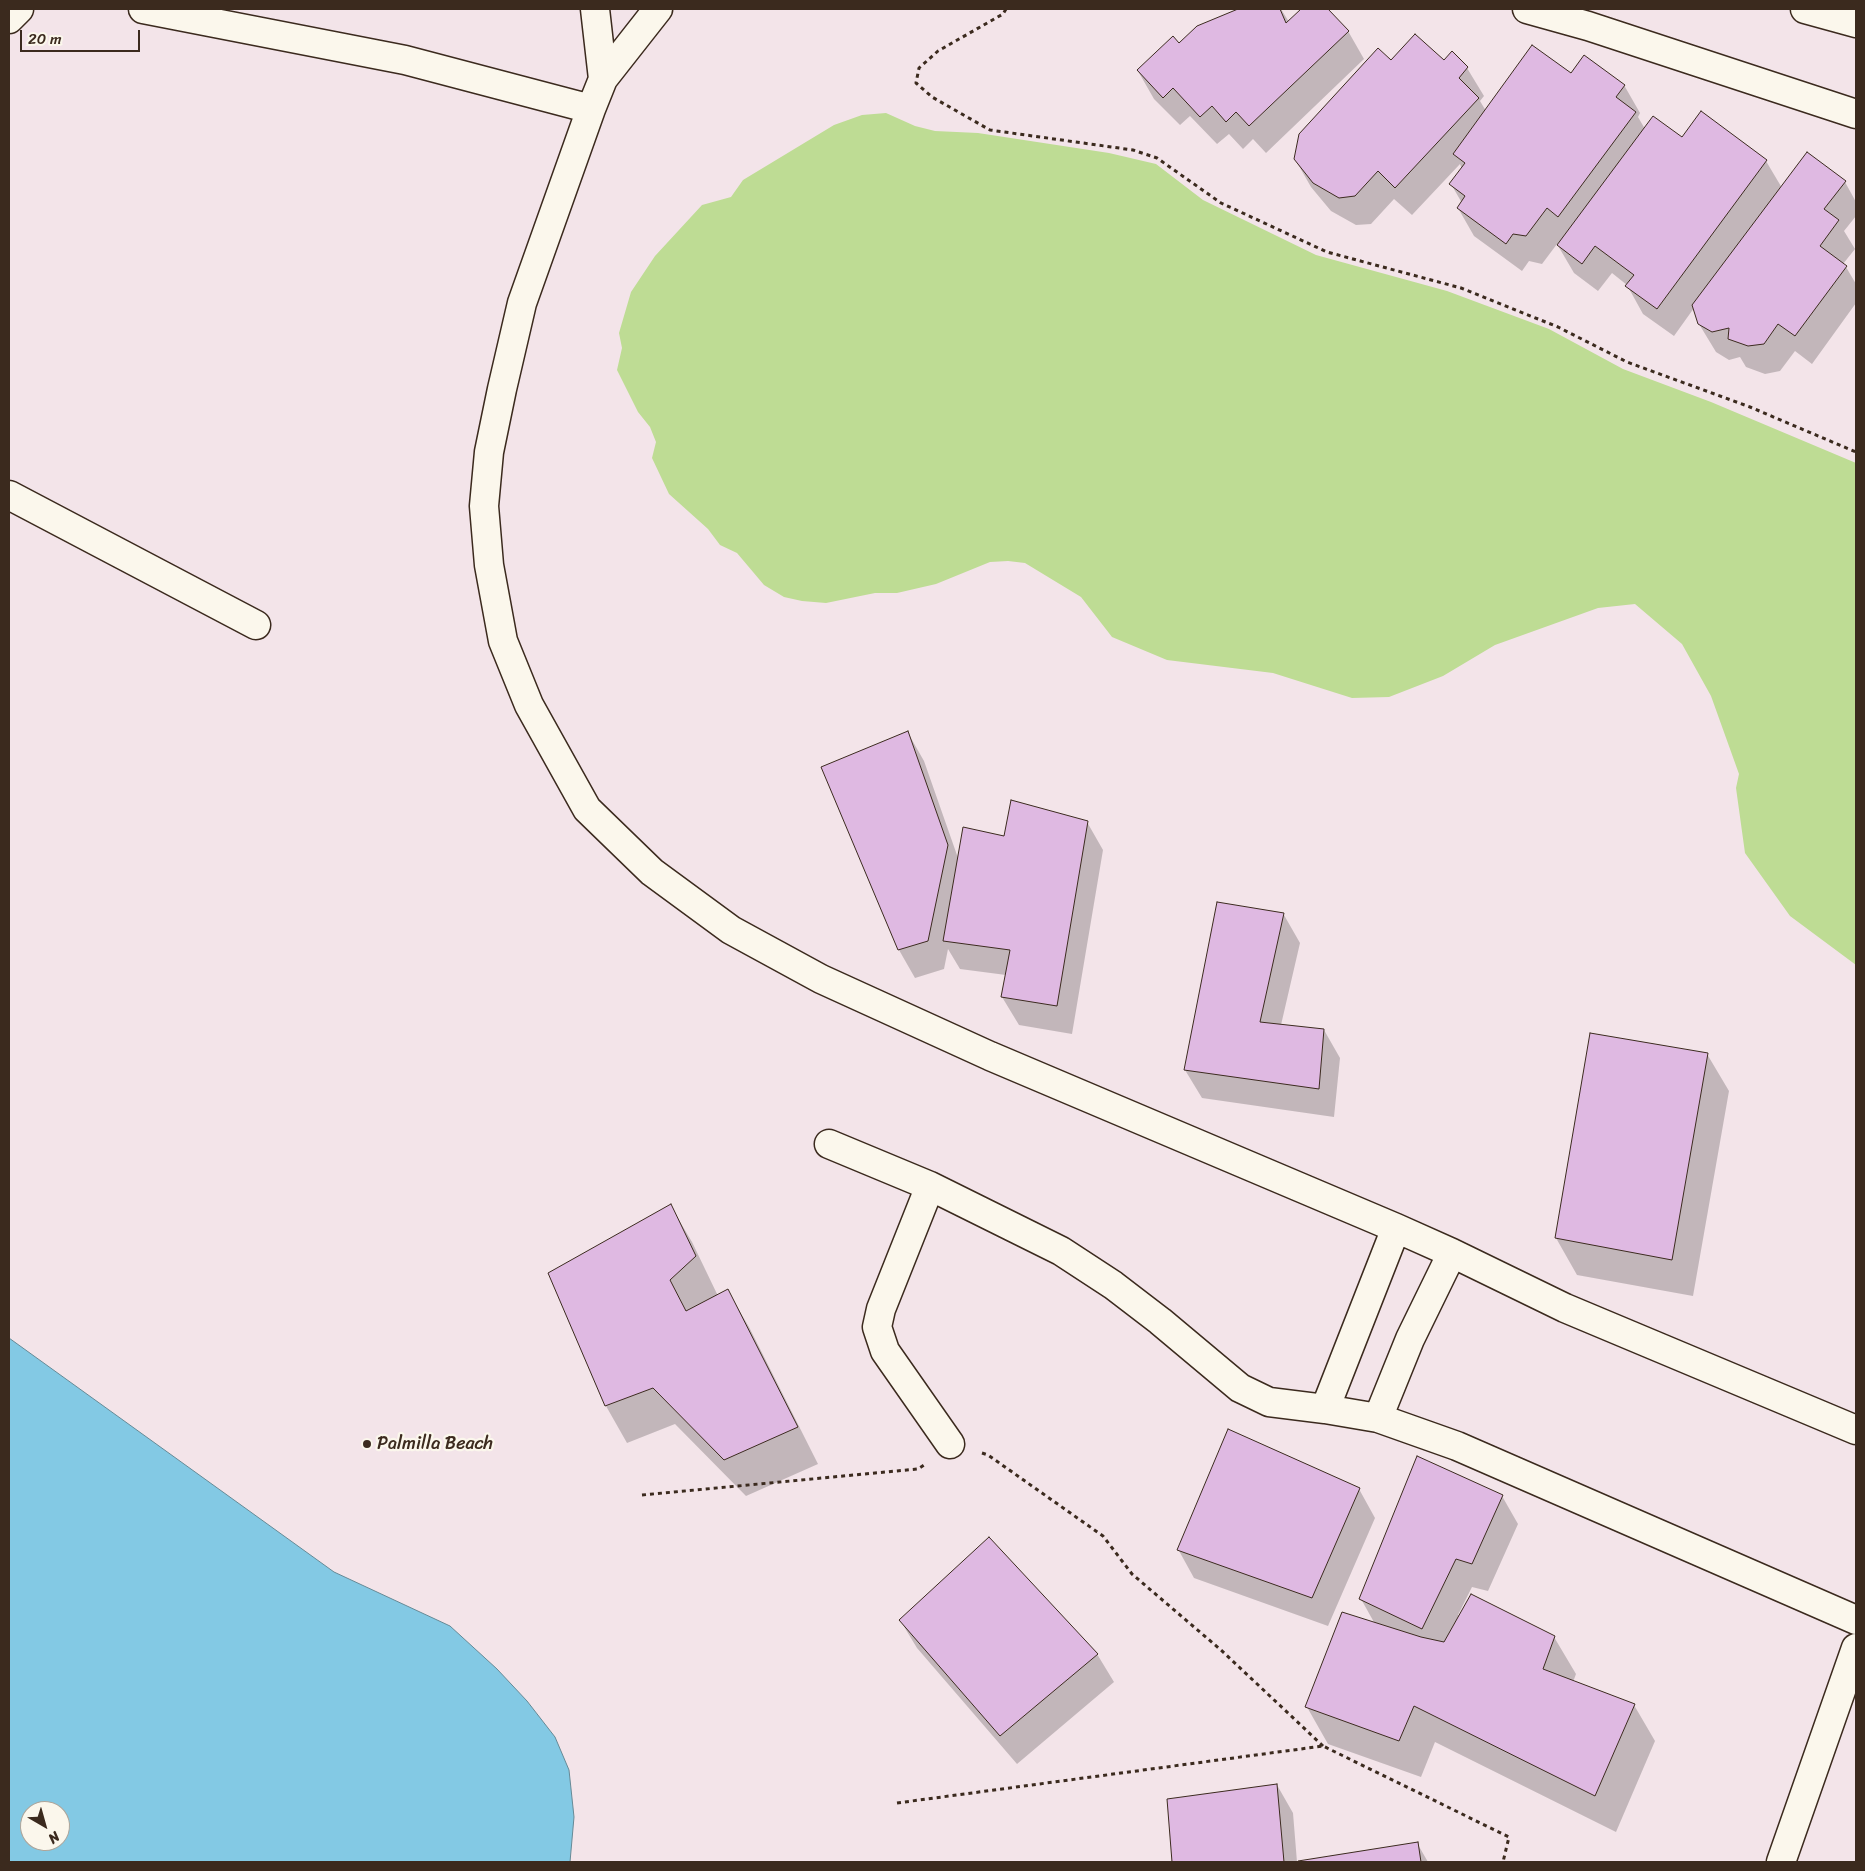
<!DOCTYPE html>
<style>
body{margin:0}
#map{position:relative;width:1865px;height:1871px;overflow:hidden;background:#f3e4e9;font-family:Sriracha,sans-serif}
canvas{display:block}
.frame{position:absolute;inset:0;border:10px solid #3b2a1e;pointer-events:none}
.north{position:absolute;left:20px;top:1801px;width:50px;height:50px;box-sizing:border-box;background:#fbf7ec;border:1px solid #aea59a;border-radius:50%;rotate:142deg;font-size:14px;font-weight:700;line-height:20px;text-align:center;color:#3b2a1e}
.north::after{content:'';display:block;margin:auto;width:18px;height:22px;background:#3b2a1e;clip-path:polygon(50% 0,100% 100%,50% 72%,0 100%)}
.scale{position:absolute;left:20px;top:30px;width:120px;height:22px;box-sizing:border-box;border:2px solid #3b2a1e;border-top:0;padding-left:6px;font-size:15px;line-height:18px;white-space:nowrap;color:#3b2a1e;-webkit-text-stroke:4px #fbf7ec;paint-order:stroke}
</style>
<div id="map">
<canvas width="1865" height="1871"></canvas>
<div class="frame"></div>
<div class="north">N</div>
<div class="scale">20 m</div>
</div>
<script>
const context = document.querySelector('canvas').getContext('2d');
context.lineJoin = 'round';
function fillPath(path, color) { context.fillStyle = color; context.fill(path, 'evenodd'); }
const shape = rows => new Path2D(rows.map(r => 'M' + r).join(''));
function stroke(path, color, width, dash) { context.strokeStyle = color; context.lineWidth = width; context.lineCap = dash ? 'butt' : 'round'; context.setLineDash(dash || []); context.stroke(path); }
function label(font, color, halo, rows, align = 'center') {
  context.font = font + ' Sriracha,sans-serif'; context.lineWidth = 4.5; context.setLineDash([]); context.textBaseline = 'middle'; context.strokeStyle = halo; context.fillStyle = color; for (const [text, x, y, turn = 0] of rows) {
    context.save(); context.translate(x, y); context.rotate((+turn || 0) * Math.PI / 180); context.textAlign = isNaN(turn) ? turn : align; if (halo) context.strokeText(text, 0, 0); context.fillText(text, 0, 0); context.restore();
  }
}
fillPath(shape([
 [886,113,915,126,935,131,978,133,1109,153,1156,164,1203,200,1316,255,1447,291,1549,329,1623,369,1711,402,1856,463,1856,965,1790,916,1745,853,1736,788,1739,774,1711,696,1682,644,1635,604,1598,608,1495,645,1443,676,1389,697,1352,698,1273,673,1167,660,1112,637,1081,597,1025,563,1008,561,990,562,936,584,897,593,875,593,826,603,802,601,784,597,764,585,737,553,720,545,708,529,669,494,652,458,656,442,650,427,638,412,617,370,622,348,619,333,631,292,655,256,702,205,731,197,743,180,834,125,862,115]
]), '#bedc94');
const water = shape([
 [9,1338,334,1572,450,1626,497,1669,527,1701,555,1737,569,1770,574,1817,570,1862,9,1862,9,1338],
 [30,1811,60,1811,60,1841,30,1841,30,1811]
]);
fillPath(water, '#83c9e4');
stroke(water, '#668995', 1);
fillPath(shape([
 [1241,9,1281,9,1289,22,1302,9,1327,9,1348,31,1364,59,1266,153,1253,139,1243,149,1229,134,1217,144,1190,116,1180,125,1154,99,1138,71,1178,45,1198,27],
 [1452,53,1467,68,1484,96,1480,101,1486,111,1571,75,1624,85,1640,113,1638,117,1645,129,1766,161,1782,188,1845,182,1856,202,1856,216,1844,231,1855,249,1843,264,1846,267,1856,284,1856,303,1812,364,1795,351,1780,371,1765,374,1746,367,1740,357,1729,360,1716,352,1699,324,1694,308,1674,336,1643,314,1627,285,1612,273,1598,291,1574,273,1557,244,1542,264,1529,261,1522,271,1474,236,1458,208,1462,203,1451,184,1462,169,1460,164,1412,215,1394,199,1371,224,1356,225,1331,211,1311,187,1295,159,1391,62,1444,62],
 [908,733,924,761,958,858,1005,838,1087,822,1103,850,1072,1034,1019,1025,1002,997,1006,975,960,969,948,949,944,969,915,978,899,950],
 [1218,903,1284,915,1300,943,1281,1025,1324,1030,1340,1058,1334,1117,1202,1098,1185,1070],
 [1707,1054,1729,1091,1693,1296,1577,1275,1556,1238],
 [670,1205,692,1242,718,1296,728,1291,749,1327,818,1464,746,1496,675,1424,627,1443,606,1406,549,1274],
 [1359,1489,1375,1518,1328,1626,1194,1578,1178,1549],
 [1502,1496,1518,1524,1488,1591,1472,1587,1458,1615,1554,1637,1576,1674,1573,1682,1634,1705,1655,1741,1616,1832,1435,1742,1421,1777,1328,1744,1307,1707,1375,1624,1361,1599],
 [989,1539,1097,1654,1114,1682,1017,1764,917,1648,900,1620],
 [1277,1785,1293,1813,1297,1862,1174,1862,1168,1800],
 [1417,1843,1428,1862,1300,1862]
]), '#0003');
const building = shape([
 [1238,9,1280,9,1286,23,1301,9,1328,9,1349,31,1249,126,1236,112,1226,122,1212,106,1200,117,1173,88,1163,98,1137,70,1173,36,1179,43,1197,26,1238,9],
 [1415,34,1444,60,1452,51,1468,67,1459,78,1479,98,1395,188,1378,171,1355,196,1339,198,1313,183,1294,159,1299,134,1378,48,1391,60,1415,34],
 [1532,45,1571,73,1584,55,1625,85,1616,97,1636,112,1558,217,1547,208,1526,236,1513,234,1506,244,1457,208,1465,196,1449,184,1465,163,1453,154,1532,45],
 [1701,111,1767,160,1657,309,1625,286,1634,275,1595,246,1582,264,1557,245,1653,116,1682,137,1701,111],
 [1807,152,1846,181,1824,209,1839,220,1820,246,1847,266,1795,336,1778,324,1764,344,1748,346,1728,339,1729,328,1712,332,1698,324,1692,305,1807,152],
 [908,731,948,845,928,941,898,950,821,767,908,731],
 [1011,800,1088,821,1057,1006,1001,997,1010,950,943,941,963,827,1004,836,1011,800],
 [1217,902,1284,913,1260,1022,1324,1029,1319,1089,1184,1070,1217,902],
 [1590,1033,1708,1053,1672,1260,1555,1238,1590,1033],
 [671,1204,696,1256,670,1280,686,1311,728,1289,798,1427,724,1460,653,1388,605,1406,548,1273,671,1204],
 [1228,1429,1360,1488,1312,1598,1177,1550,1228,1429],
 [1417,1456,1503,1495,1472,1564,1456,1559,1422,1629,1359,1599,1417,1456],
 [989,1537,1098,1654,1000,1736,899,1620,989,1537],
 [1471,1594,1555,1636,1543,1669,1635,1704,1595,1796,1414,1706,1399,1741,1305,1707,1342,1612,1421,1637,1444,1642,1471,1594],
 [1277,1784,1284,1862,1172,1862,1167,1799,1277,1784],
 [1418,1842,1421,1862,1298,1862,1298,1861,1418,1842]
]);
fillPath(building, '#dfb9e2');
stroke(building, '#3b2a1e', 1);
const minor = shape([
 [143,9,405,60,591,109],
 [595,9,603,79],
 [658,9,603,79,591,109,522,303,502,389,489,452,484,506,489,565,503,641,529,705,587,809,652,872,731,930,821,979,990,1056,1396,1228,1452,1253,1565,1308,1856,1430],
 [1527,9,1588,26,1856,114],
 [1805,9,1856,23],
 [9,19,19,9],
 [9,495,256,625],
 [829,1144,930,1186,1061,1251,1113,1285,1160,1321,1240,1388,1269,1402,1325,1409,1378,1418,1457,1446,1856,1620],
 [930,1186,881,1309,877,1327,885,1351,950,1444],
 [1325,1409,1396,1228],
 [1378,1418,1410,1339,1452,1253],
 [1781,1862,1856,1648]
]);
stroke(minor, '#3b2a1e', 31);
stroke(shape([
 [1006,9,1003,14,938,51,919,68,916,83,932,97,990,130,1133,150,1157,158,1221,203,1327,252,1461,288,1558,327,1627,362,1750,407,1856,452],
 [982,1453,988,1455,1103,1536,1132,1574,1221,1650,1323,1746],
 [642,1495,918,1469,924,1465],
 [897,1803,1323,1746,1509,1837,1503,1862]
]), '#3b2a1e', 3, [4, 4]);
stroke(minor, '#fbf7ec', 28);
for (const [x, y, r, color] of [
 [367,1444,5,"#3b2a1e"]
]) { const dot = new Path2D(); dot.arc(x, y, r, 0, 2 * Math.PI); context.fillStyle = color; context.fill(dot); stroke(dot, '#fbf7ec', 2); }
label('18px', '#3b2a1e', '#fbf7ec', [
 ["Palmilla Beach",377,1444]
], 'left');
</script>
